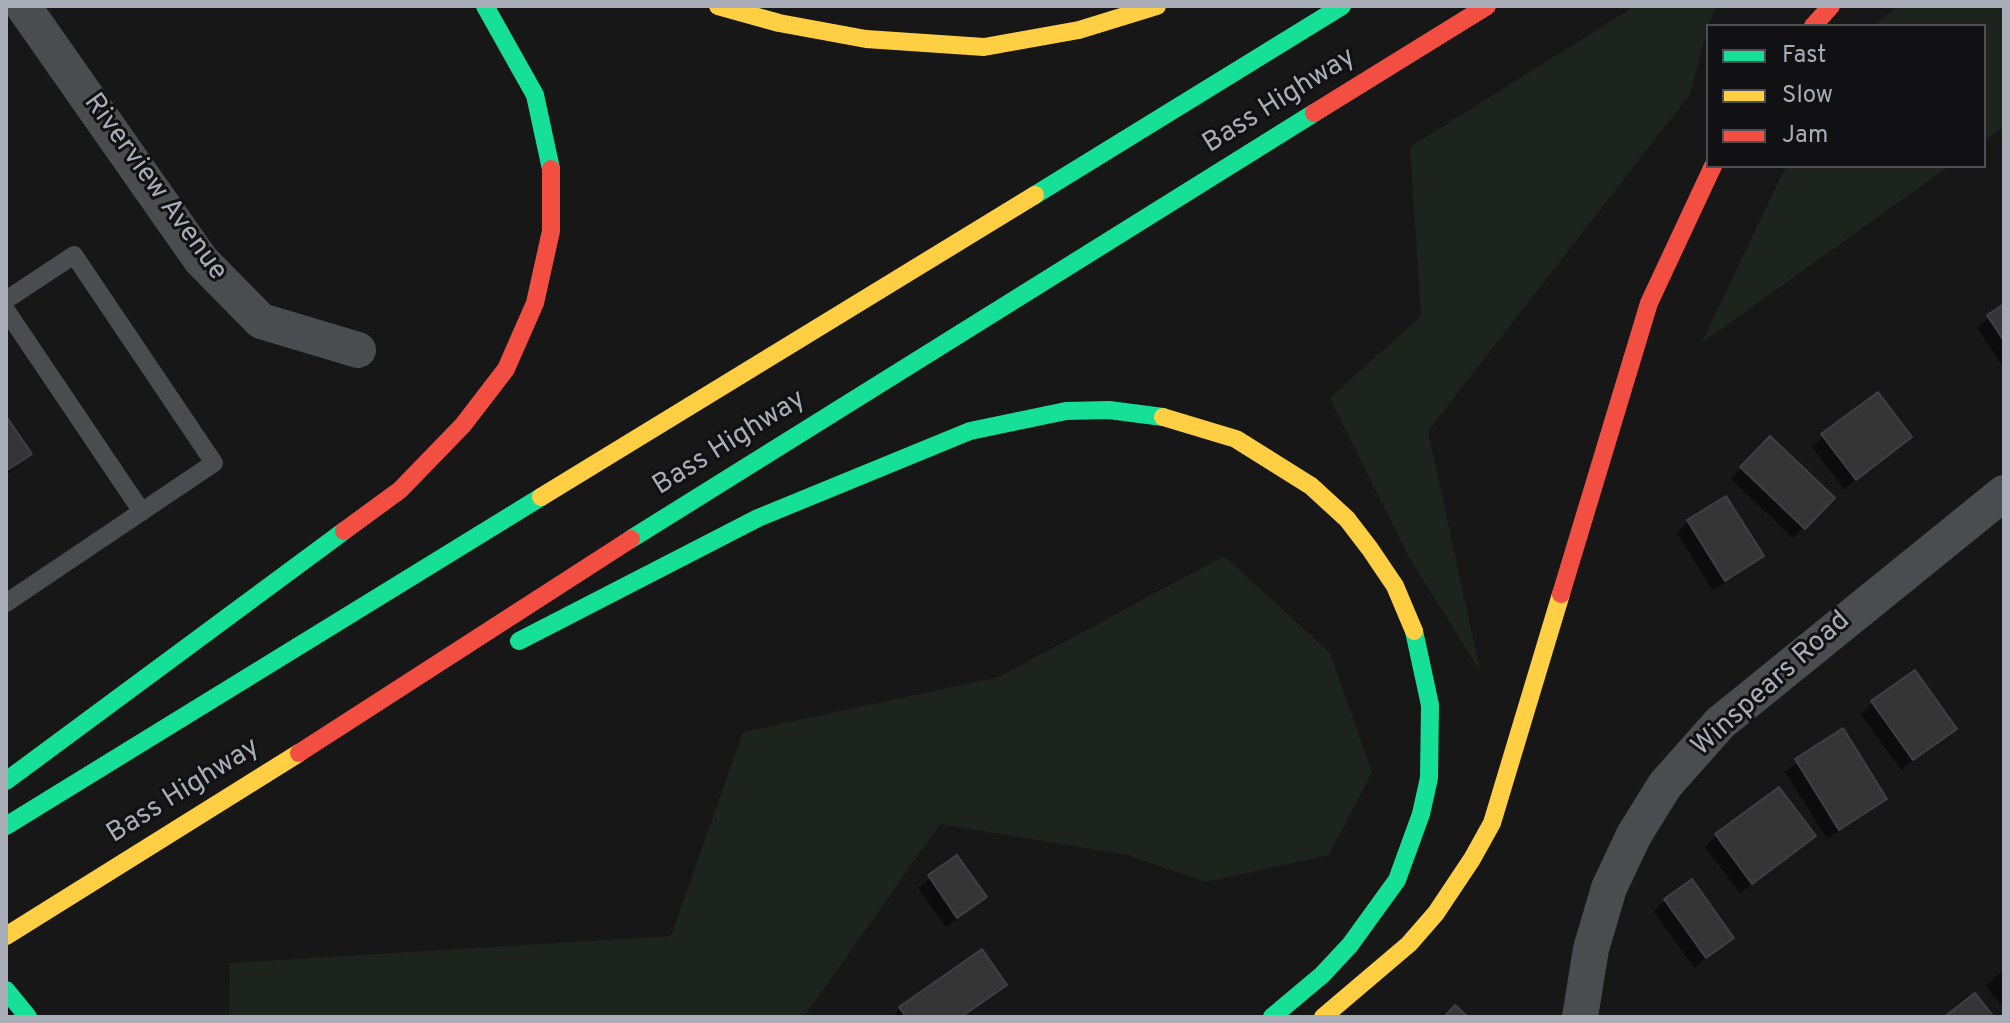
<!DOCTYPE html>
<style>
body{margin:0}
#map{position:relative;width:2010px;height:1023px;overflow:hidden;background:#171717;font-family:Overpass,sans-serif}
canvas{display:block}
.frame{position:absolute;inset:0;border:8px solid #a8adb8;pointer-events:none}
.legend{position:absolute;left:1706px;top:24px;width:280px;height:144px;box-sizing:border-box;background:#111113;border:2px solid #4d4f55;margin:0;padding:10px 14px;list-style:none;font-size:24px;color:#a8adb8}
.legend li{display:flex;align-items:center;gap:16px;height:40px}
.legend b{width:40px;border:2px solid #4d4f55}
</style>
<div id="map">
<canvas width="2010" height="1023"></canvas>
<div class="frame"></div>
<ul class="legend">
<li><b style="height:10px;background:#16e098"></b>Fast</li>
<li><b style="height:10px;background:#ffcf43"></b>Slow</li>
<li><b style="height:10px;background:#f24e42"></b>Jam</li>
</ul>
</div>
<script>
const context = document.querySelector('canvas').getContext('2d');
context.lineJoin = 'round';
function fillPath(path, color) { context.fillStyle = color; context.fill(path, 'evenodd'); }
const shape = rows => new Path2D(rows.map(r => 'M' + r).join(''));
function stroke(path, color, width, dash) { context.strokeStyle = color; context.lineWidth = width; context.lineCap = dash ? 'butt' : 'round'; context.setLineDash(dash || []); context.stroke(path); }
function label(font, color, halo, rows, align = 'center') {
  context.font = font + ' Overpass,sans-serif'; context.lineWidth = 6; context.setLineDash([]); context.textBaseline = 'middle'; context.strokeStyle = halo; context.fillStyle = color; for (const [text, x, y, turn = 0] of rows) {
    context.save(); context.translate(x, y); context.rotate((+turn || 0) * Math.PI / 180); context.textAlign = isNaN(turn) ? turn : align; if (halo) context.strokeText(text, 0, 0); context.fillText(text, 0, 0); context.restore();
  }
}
fillPath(shape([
 [1635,6,1717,6,1708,26,1690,94,1428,431,1480,671,1410,559,1330,398,1421,316,1410,147],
 [1898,6,2004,6,2004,127,1984,141,1984,26,1873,26],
 [1786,166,1949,166,1702,343,1702,342],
 [1224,556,1330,653,1372,772,1329,855,1206,882,1127,855,940,824,804,1017,229,1017,230,963,671,936,743,732,999,677]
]), '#1d241e');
fillPath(shape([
 [2004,306,2004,368,1977,328],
 [6,420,29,453,6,476],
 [1823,436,1910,437,1844,489,1812,447],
 [1770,439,1832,499,1793,538,1731,479],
 [1688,522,1762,556,1713,591,1677,533],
 [1872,703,1955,729,1901,770,1861,714],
 [1842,731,1885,798,1827,839,1785,772],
 [1716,836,1813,836,1740,893,1705,847],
 [957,857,984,897,946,927,918,888],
 [1665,900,1731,938,1694,968,1654,911],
 [2004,969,2004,1009,1986,986],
 [1004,985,963,1017,893,1017,901,1009]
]), '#0007');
const building = shape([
 [2004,304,2004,341,1987,315,2004,304],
 [1878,392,1912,437,1856,480,1821,434,1878,392],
 [6,416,32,454,6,471,6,416],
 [1770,436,1835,498,1805,529,1740,467,1770,436],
 [1726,496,1764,556,1725,581,1687,520,1726,496],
 [1915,670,1957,729,1913,760,1871,701,1915,670],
 [1843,728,1887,799,1839,830,1795,759,1843,728],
 [1779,787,1816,836,1752,884,1715,834,1779,787],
 [957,855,987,897,957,918,928,875,957,855],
 [1692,879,1734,938,1706,958,1664,899,1692,879],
 [982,949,1007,985,961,1017,906,1017,899,1007,982,949],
 [1975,993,1994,1017,1944,1017,1975,993],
 [1455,1005,1468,1017,1444,1017,1455,1005]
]);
fillPath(building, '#353536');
stroke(building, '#3f4043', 2);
stroke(shape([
 [6,300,74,255,214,463,6,603],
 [6,310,142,512]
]), '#4b4c50', 18);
stroke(shape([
 [23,6,201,260,261,321,358,350],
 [1580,1017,1591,949,1609,888,1634,835,1665,785,1720,723,2004,493]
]), '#4b4c50', 36);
stroke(shape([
 [485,6,535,95,551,169],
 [1035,195,1342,6],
 [631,539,1314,113],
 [519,641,758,518,970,431,1066,411,1109,410,1163,417],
 [6,781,344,531],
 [6,826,541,497],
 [6,990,28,1017],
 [1272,1017,1322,975,1350,945,1397,880,1421,814,1429,778,1430,705,1414,631]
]), '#16e098', 18);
stroke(shape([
 [718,6,779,23,866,39,984,47,1079,30,1157,6],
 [1163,417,1236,439,1311,486,1347,519,1370,549,1395,586,1414,631],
 [541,497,1035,195],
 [6,936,299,753],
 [1323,1017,1409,944,1436,913,1472,859,1492,823,1561,594]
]), '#ffcf43', 18);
stroke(shape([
 [1813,26,1831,6],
 [1314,113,1487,6],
 [344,531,400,490,463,425,506,369,535,303,551,231,551,169],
 [1561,594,1649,303,1713,166],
 [299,753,631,539]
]), '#f24e42', 18);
label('28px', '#a8adb8', '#111113', [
 ["Bass Highway",1280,102,-32],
 ["Riverview Avenue",154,188,54],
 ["Bass Highway",730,444,-32],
 ["Winspears Road",1772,685,-42],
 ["Bass Highway",184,792,-32]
]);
</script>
